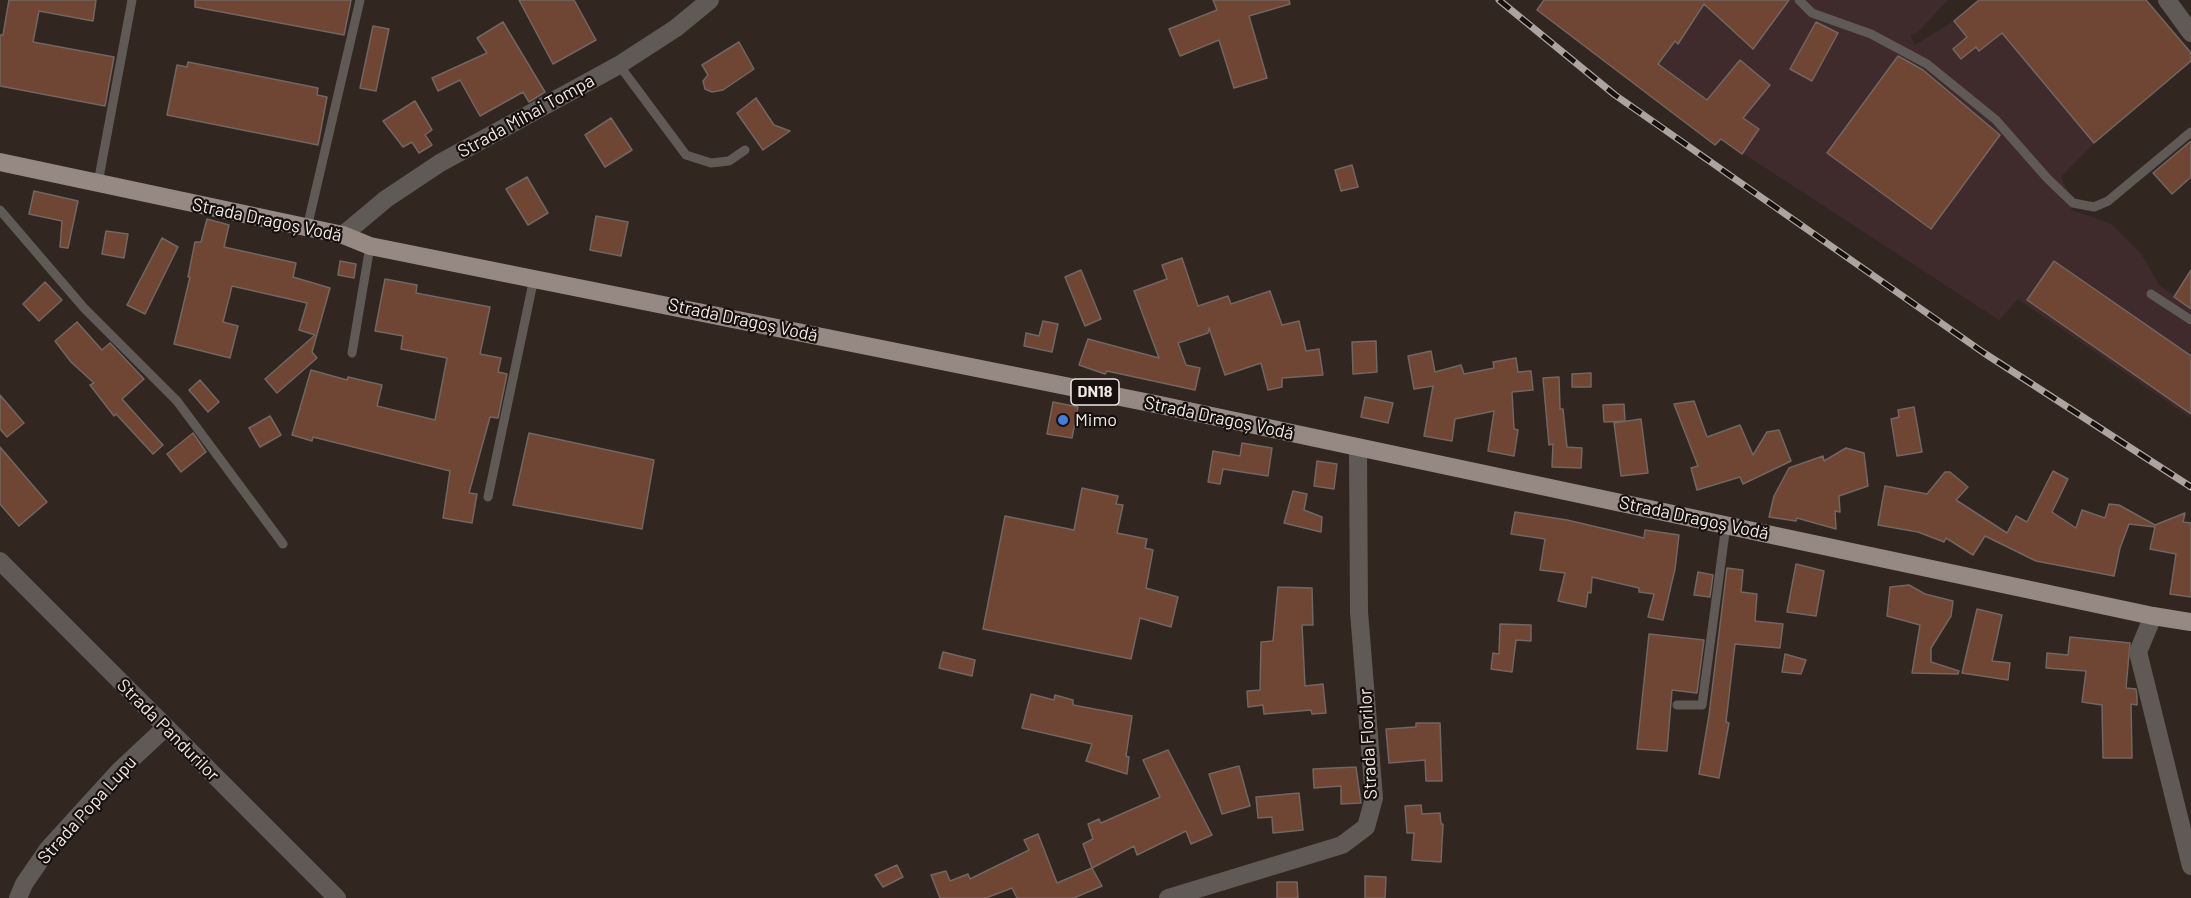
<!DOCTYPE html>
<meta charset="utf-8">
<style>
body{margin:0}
canvas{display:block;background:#322621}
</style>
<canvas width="2191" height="898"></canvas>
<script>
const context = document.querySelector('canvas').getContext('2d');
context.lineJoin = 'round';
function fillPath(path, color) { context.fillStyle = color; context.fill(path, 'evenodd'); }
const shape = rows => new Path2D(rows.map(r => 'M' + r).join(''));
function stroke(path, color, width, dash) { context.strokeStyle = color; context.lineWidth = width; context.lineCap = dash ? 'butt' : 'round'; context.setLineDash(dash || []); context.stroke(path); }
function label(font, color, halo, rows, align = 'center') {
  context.font = font + ' Barlow,sans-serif'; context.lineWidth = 4.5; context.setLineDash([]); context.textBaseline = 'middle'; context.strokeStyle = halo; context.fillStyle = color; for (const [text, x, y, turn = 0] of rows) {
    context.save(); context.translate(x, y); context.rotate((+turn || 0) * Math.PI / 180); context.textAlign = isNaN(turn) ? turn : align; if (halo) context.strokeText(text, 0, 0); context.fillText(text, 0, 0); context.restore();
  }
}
fillPath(shape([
 [1544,0,1948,0,1918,32,1910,35,1915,45,1954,21,1979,0,2146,0,2191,53,2094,143,2061,177,2073,203,2071,210,2110,223,2142,255,2159,285,2191,307,2191,418,2018,299,1999,320,1721,139,1715,145,1537,10]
]), '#3f2b2c');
const building = shape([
 [9,0,96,0,93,21,39,11,33,42,114,57,105,106,0,86,0,35,3,35,9,0],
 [195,0,351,0,344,35,195,7,195,0],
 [519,0,574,0,596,40,553,64,519,0],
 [1213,0,1289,0,1290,4,1249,16,1267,78,1234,88,1219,40,1180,56,1169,29,1217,10,1213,0],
 [1544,0,1789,0,1753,49,1704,4,1678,44,1675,41,1658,64,1707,100,1740,60,1770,85,1743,118,1759,129,1742,154,1721,139,1715,145,1537,10,1544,0],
 [1979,0,2146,0,2191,53,2191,61,2094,143,2002,33,1979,51,1976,47,1961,59,1953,49,1967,37,1954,21,1979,0],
 [503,22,545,92,529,102,523,92,480,116,460,80,438,91,432,78,487,53,477,38,503,22],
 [1816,22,1838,33,1812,81,1790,69,1816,22],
 [373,26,389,29,376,91,360,88,373,26],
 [739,42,754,69,723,90,712,92,705,89,703,81,708,75,702,65,739,42],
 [1898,56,1923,70,2000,135,1931,229,1827,153,1898,56],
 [188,62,318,88,317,95,327,97,318,145,167,115,177,65,187,67,188,62],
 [756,98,774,125,790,131,763,150,737,113,756,98],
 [415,101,432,130,425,135,432,145,419,153,412,142,403,147,383,121,415,101],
 [611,118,632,150,605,167,585,135,611,118],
 [2191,141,2191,177,2172,194,2153,173,2191,141],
 [1352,165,1358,187,1341,191,1335,170,1352,165],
 [527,177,548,213,528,225,506,189,527,177],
 [34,191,78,201,68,248,60,247,62,221,29,214,34,191],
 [596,216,628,222,621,256,590,250,596,216],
 [207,219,229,225,224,247,296,263,293,277,330,288,312,352,317,358,277,393,265,379,315,335,299,330,307,303,232,286,223,322,238,326,230,358,174,344,190,277,188,277,195,242,201,242,207,219],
 [106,231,128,234,124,258,102,254,106,231],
 [162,238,178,247,145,314,127,305,162,238],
 [1182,258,1198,306,1228,296,1231,304,1270,291,1282,325,1299,321,1306,351,1319,349,1323,375,1282,378,1282,387,1268,390,1261,363,1225,375,1209,328,1208,333,1178,343,1186,365,1200,368,1195,390,1107,371,1105,374,1079,365,1088,339,1159,358,1134,291,1167,279,1162,265,1182,258],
 [340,261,356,264,354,278,338,275,340,261],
 [2054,261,2191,356,2191,414,2027,300,2054,261],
 [1081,270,1101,319,1085,326,1065,277,1081,270],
 [2191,270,2191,309,2174,297,2191,270],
 [385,279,417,285,416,293,490,307,480,354,501,358,498,372,507,374,498,418,490,417,469,493,477,494,472,523,443,518,450,471,313,437,312,441,292,435,311,370,347,380,348,377,382,385,377,406,435,420,447,358,401,349,403,336,375,331,385,279],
 [45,282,62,300,39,321,23,304,45,282],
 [1043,321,1058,324,1052,352,1024,346,1026,333,1039,336,1043,321],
 [77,322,102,350,110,343,144,379,122,399,163,445,153,454,116,414,114,416,90,385,94,383,71,362,55,341,77,322],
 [1376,341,1377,372,1353,374,1352,342,1376,341],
 [1431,351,1435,372,1461,365,1464,374,1494,368,1493,362,1516,358,1518,372,1531,371,1533,390,1512,392,1514,429,1518,430,1514,456,1488,451,1494,411,1455,419,1452,441,1424,436,1433,386,1414,389,1408,356,1431,351],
 [1591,373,1591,387,1572,387,1572,374,1591,373],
 [1559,377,1560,409,1563,409,1567,447,1582,448,1581,468,1552,467,1553,444,1549,445,1543,378,1559,377],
 [200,380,219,402,208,412,189,390,200,380],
 [0,395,24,423,7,437,0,429,0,395],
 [1365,397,1393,403,1388,423,1361,417,1365,397],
 [1694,401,1707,437,1740,425,1753,455,1767,432,1779,430,1791,461,1743,484,1740,477,1697,490,1691,468,1698,466,1674,404,1694,401],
 [1053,402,1078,407,1072,438,1047,434,1053,402],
 [1624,404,1625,421,1604,422,1603,405,1624,404],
 [1914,407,1922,452,1897,456,1891,419,1899,417,1898,410,1914,407],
 [270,416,281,435,260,447,249,428,270,416],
 [1641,419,1648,473,1621,476,1614,423,1641,419],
 [193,433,206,452,181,472,167,454,193,433],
 [529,433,654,460,642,529,513,505,529,433],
 [1242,443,1272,448,1268,476,1223,469,1220,484,1208,482,1213,451,1240,456,1242,443],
 [0,447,47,502,19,526,0,504,0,447],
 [1846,448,1864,453,1868,486,1839,496,1840,512,1835,511,1836,529,1797,518,1796,521,1769,517,1774,496,1789,468,1823,456,1824,461,1846,448],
 [1317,461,1337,464,1334,489,1314,486,1317,461],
 [2053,471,2068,479,2052,512,2076,528,2082,510,2105,518,2109,504,2119,505,2155,525,2185,513,2183,522,2191,523,2191,597,2170,594,2176,554,2150,549,2155,527,2129,524,2120,548,2114,576,2036,561,1985,536,1973,555,1946,538,1944,542,1918,532,1878,525,1885,486,1927,494,1945,472,1950,472,1968,487,1956,500,2007,533,2016,516,2027,522,2053,471],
 [1082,488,1118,496,1116,504,1123,505,1117,533,1147,539,1145,548,1153,550,1146,588,1178,597,1171,627,1140,618,1131,659,983,629,1005,516,1074,530,1082,488],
 [1293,491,1307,494,1304,510,1322,517,1321,532,1284,523,1293,491],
 [1515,512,1567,520,1644,538,1645,530,1679,535,1675,569,1663,620,1648,617,1654,594,1639,592,1639,588,1592,577,1591,593,1588,592,1586,607,1558,601,1565,573,1540,570,1545,539,1511,534,1515,512],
 [1796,564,1824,571,1816,616,1787,612,1796,564],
 [1727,568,1743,570,1741,592,1757,594,1755,621,1783,624,1780,648,1735,644,1726,722,1729,723,1719,778,1699,774,1709,715,1727,568],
 [1698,572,1713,575,1710,597,1694,595,1698,572],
 [1909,585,1925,594,1953,601,1951,616,1931,648,1931,662,1959,671,1958,674,1912,673,1920,625,1887,616,1890,587,1909,585],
 [1278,587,1312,588,1313,625,1302,625,1305,686,1323,684,1326,713,1312,714,1311,710,1264,714,1263,705,1248,707,1247,691,1260,690,1261,642,1273,641,1278,587],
 [1977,609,2002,615,1992,661,2010,663,2008,680,1962,673,1977,609],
 [1500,624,1531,625,1531,641,1516,640,1512,672,1491,669,1493,653,1499,654,1500,624],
 [1649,634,1704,640,1697,693,1672,690,1667,751,1637,749,1649,634],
 [2070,637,2130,643,2126,688,2136,689,2137,696,2137,705,2131,704,2132,758,2103,758,2102,705,2082,702,2086,671,2046,668,2047,653,2068,655,2070,637],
 [943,652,975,660,972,676,939,668,943,652],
 [1785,654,1806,660,1801,674,1782,672,1785,654],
 [1031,694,1054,700,1055,695,1073,700,1073,705,1132,716,1126,756,1129,757,1127,774,1086,761,1092,744,1022,728,1031,694],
 [1416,723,1440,723,1442,781,1426,781,1425,760,1389,763,1386,729,1416,727,1416,723],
 [1168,750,1212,835,1191,844,1186,831,1137,855,1134,846,1092,868,1083,844,1093,839,1088,824,1099,819,1101,823,1160,797,1143,760,1168,750],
 [1239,766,1250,806,1222,814,1209,774,1239,766],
 [1356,767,1361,803,1341,804,1341,786,1314,788,1313,769,1356,767],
 [1299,793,1303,830,1273,833,1272,817,1258,818,1256,797,1299,793],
 [1421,805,1422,814,1440,813,1441,824,1443,824,1441,862,1412,860,1414,833,1407,833,1405,806,1421,805],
 [1038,834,1057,883,1092,868,1102,886,1074,898,1017,898,1012,888,986,898,940,898,931,875,946,871,950,881,968,874,970,879,1029,850,1024,840,1038,834],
 [897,865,903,877,883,887,875,875,897,865],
 [1365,876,1386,877,1385,898,1365,898,1365,876],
 [1277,882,1297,882,1298,898,1277,898,1277,882]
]);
fillPath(building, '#6e4633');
stroke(building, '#73655f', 1.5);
stroke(shape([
 [1799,0,1812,13,1871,34,1927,64,1996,120,2047,178,2073,203,2094,207,2108,201,2191,132],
 [619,65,686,155,711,163,729,161,745,150],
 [98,183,132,0],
 [0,210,84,308,177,401,283,544],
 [307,228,360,0],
 [2151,294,2191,320],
 [352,353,370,246],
 [488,497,534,278],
 [1677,705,1702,705,1726,525]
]), '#605a57', 9);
stroke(shape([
 [2167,0,2191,33],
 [343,235,386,199,440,163,619,65,676,28,710,0],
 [0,561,337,898],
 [2153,616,2138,652,2191,866],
 [18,898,24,884,48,849,119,771,165,728],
 [1168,898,1342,845,1366,827,1374,798,1359,612,1358,448]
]), '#605a57', 18);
stroke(shape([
 [0,162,343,235,370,246,1160,405,2153,616,2191,622]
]), '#968984', 18);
const rail = shape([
 [1499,0,1615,95,1984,353,2191,487]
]);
stroke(rail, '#ada4a0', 7);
stroke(rail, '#16110e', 4.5, [14]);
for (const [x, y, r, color] of [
 [1063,420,6,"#3f7fe0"]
]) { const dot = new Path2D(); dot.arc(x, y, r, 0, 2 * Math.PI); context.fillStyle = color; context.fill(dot); stroke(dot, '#16110e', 2); }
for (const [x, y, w] of [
 [1095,392,48]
]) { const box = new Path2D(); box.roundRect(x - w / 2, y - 13, w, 26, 4.5); context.fillStyle = '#16110e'; context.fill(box); stroke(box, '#f0e8e5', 1.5); }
label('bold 16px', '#f0e8e5', null, [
 ["DN18",1095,392]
]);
label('18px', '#f0e8e5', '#16110e', [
 ["Strada Mihai Tompa",526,116,-29],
 ["Strada Dragoș Vodă",267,220,12],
 ["Strada Dragoș Vodă",743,320,12],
 ["Strada Dragoș Vodă",1219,418,12],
 ["Strada Dragoș Vodă",1694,518,12],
 ["Strada Pandurilor",168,730,45],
 ["Strada Florilor",1368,744,-93],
 ["Strada Popa Lupu",87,810,-48]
]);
label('18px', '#f0e8e5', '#16110e', [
 ["Mimo",1075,420]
], 'left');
</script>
